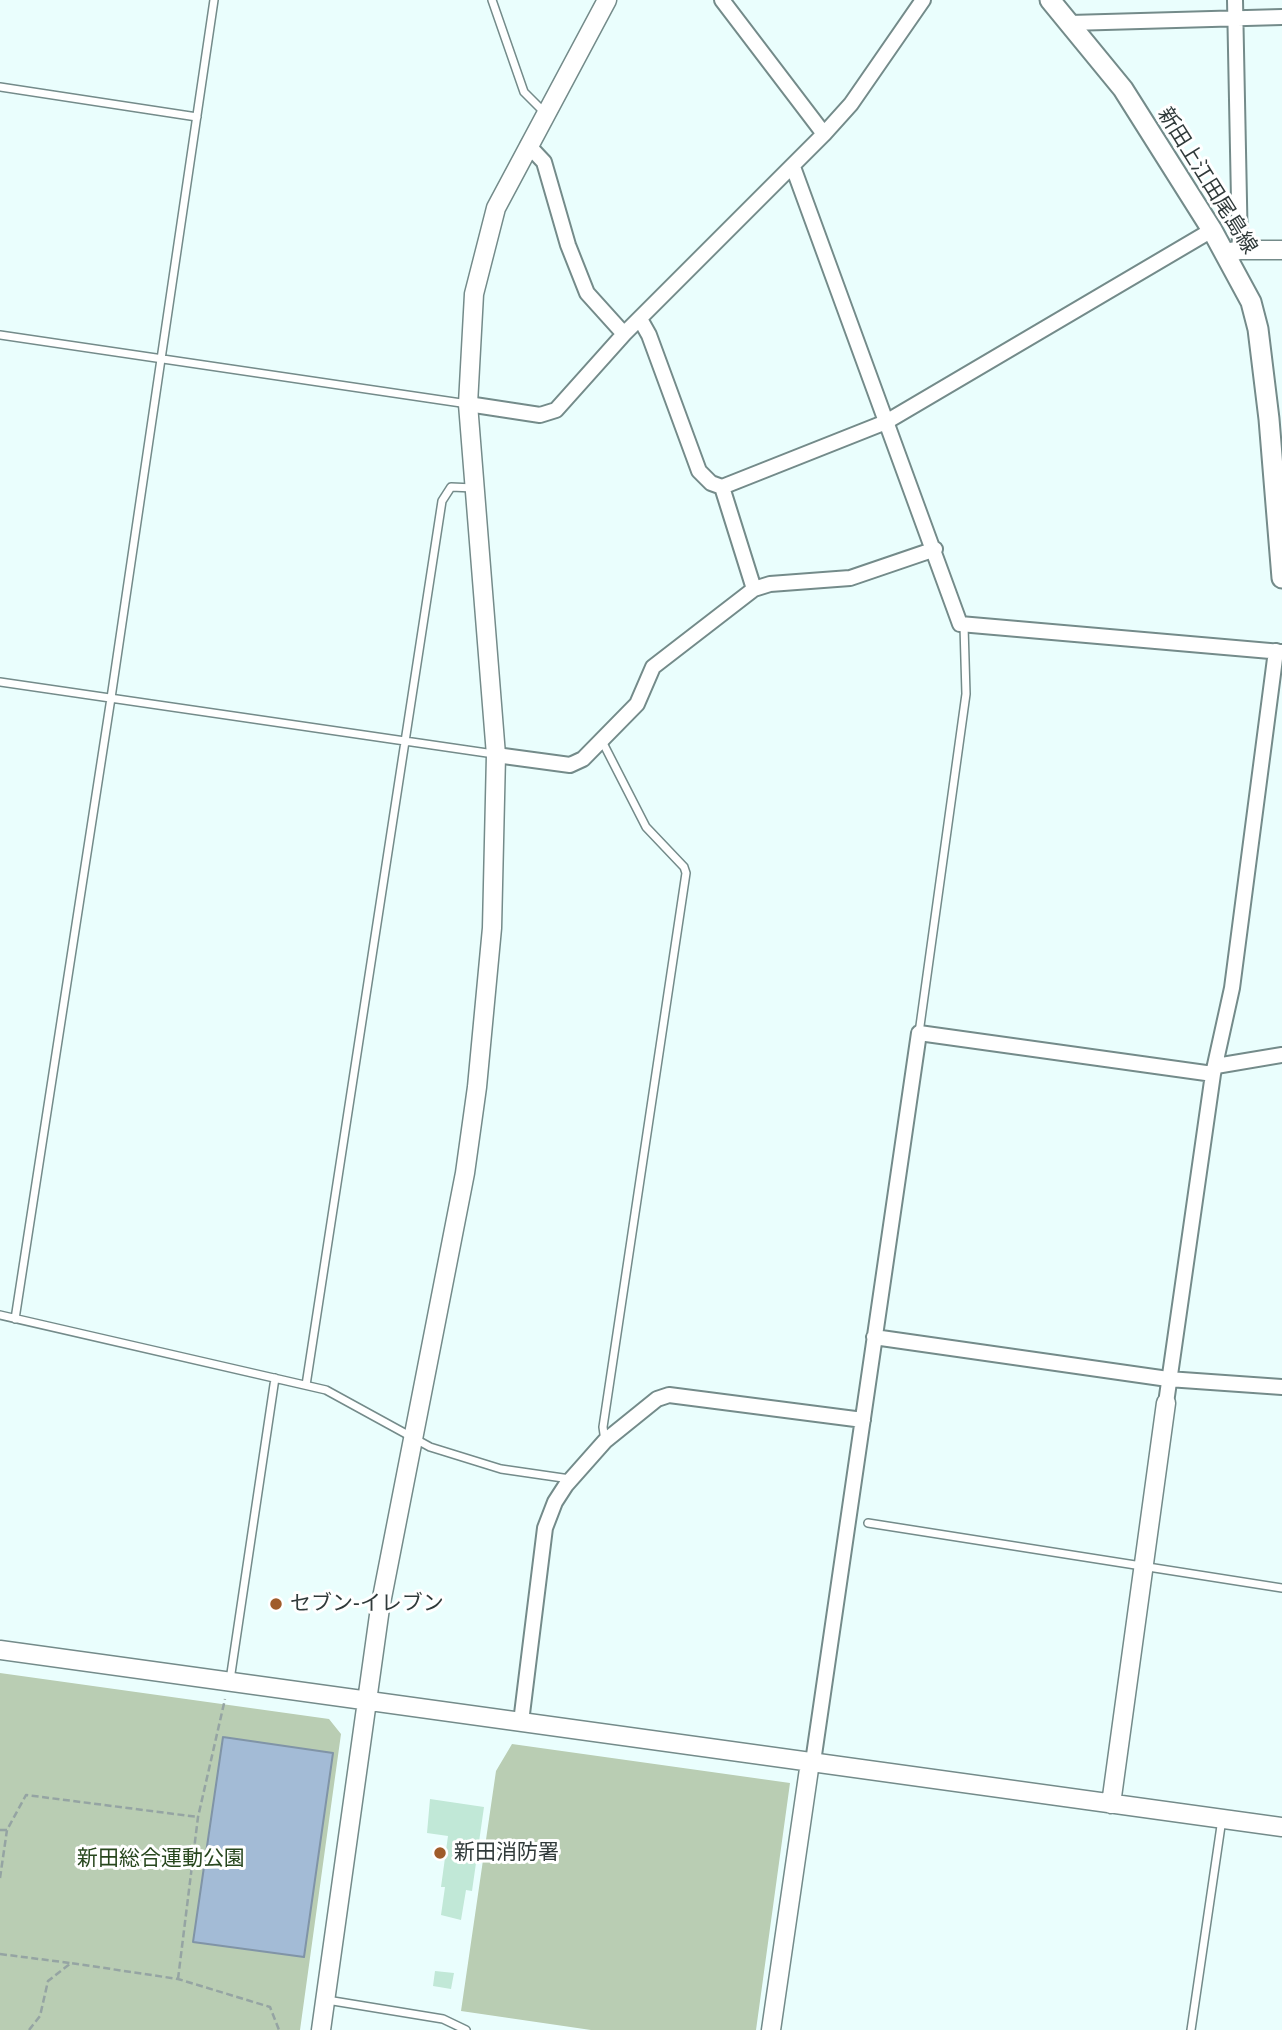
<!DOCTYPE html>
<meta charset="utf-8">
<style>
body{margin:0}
canvas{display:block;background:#eafefd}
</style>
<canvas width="1282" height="2030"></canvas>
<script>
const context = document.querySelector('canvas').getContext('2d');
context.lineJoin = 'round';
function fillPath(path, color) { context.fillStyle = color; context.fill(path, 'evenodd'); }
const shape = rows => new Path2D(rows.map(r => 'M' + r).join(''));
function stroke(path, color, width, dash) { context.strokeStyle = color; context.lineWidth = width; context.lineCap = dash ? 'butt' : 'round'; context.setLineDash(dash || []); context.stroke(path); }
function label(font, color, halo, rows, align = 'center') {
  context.font = font + ' "Noto Sans","Noto Sans JP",sans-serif'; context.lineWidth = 6; context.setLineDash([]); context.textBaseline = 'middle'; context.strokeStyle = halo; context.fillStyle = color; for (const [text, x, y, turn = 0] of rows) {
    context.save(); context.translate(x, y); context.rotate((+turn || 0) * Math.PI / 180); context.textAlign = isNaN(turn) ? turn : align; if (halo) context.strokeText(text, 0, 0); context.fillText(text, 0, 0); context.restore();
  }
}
fillPath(shape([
 [0,1673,329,1719,341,1734,300,2030,0,2030],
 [512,1744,790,1783,756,2030,591,2030,461,2011,496,1771]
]), '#b9cdb3');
const water = shape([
 [223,1737,333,1753,304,1957,193,1942,223,1737]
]);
fillPath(water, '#a3bbd6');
stroke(water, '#8094a7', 2);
fillPath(shape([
 [430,1799,484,1807,472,1891,466,1890,461,1920,441,1915,445,1887,441,1887,448,1836,427,1833],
 [435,1971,454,1973,451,1989,433,1986]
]), '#c1e8d7');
const service = shape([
 [492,0,524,92,545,113],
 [0,87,197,117],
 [0,335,468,404],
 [0,682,494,754],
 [602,741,646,827,684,867,686,873,603,1427,605,1441],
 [919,1033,966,694,964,626],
 [0,1315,326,1390,430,1447,501,1469,570,1479],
 [15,1319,111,698,214,0],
 [306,1385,442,501,451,487,474,488],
 [868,1523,1282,1588],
 [230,1680,275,1378],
 [327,2000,443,2019,466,2030],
 [1191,2030,1222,1819]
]);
const minor = shape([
 [722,0,824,134],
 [1235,0,1240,250],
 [1070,23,1282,17],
 [528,145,544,162,568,245,587,293,624,334],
 [793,167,960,624,1282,652],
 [640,319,649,335,699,471,711,483,722,487,886,422,1212,230],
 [468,404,540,415,556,410,624,334,824,134,851,104,923,0],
 [722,487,754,589],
 [496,755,570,765,583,759,637,704,653,667,754,589,770,584,850,578,935,549],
 [1216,1066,1282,1055],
 [874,1337,1168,1379,1282,1387],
 [1166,1403,1213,1074,1232,988,1276,651],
 [521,1722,545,1528,555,1502,566,1485,605,1441,657,1399,669,1395,863,1420],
 [813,1762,919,1033,1213,1074]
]);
const tertiary = shape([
 [1226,253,1240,250,1282,250],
 [0,1650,1282,1827],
 [1111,1804,1166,1403],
 [321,2030,380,1608,465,1173,477,1087,492,928,496,755,468,404,474,294,496,208,607,0],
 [771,2030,810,1762]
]);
const secondary = shape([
 [1050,0,1123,89,1212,230,1251,302,1258,329,1269,419,1282,578]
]);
stroke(service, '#748b8a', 10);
stroke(minor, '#748b8a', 18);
stroke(tertiary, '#748b8a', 21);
stroke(secondary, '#748b8a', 23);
stroke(shape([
 [0,1830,7,1830,26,1795,198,1817],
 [0,1878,7,1830],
 [0,1954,70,1963],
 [178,1979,198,1817,225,1699],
 [29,2030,40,2016,48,1981,71,1963,178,1979,270,2007,279,2030]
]), '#95a4a3', 2.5, [7, 3.5]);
stroke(service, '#fff', 7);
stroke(minor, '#fff', 14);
stroke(tertiary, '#fff', 18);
stroke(secondary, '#fff', 19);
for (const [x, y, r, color] of [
 [276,1604,7,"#9f5c2a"],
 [440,1853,7,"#9f5c2a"]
]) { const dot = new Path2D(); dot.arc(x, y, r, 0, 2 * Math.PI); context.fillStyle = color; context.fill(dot); stroke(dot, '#fff', 2.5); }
label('21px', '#303a3a', '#fff', [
 ["新田上江田尾島線",1207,181,58]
]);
label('21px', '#303a3a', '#fff', [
 ["セブン-イレブン",290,1604],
 ["新田消防署",454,1853]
], 'left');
label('21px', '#28471e', '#fff', [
 ["新田総合運動公園",161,1859]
]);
</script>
